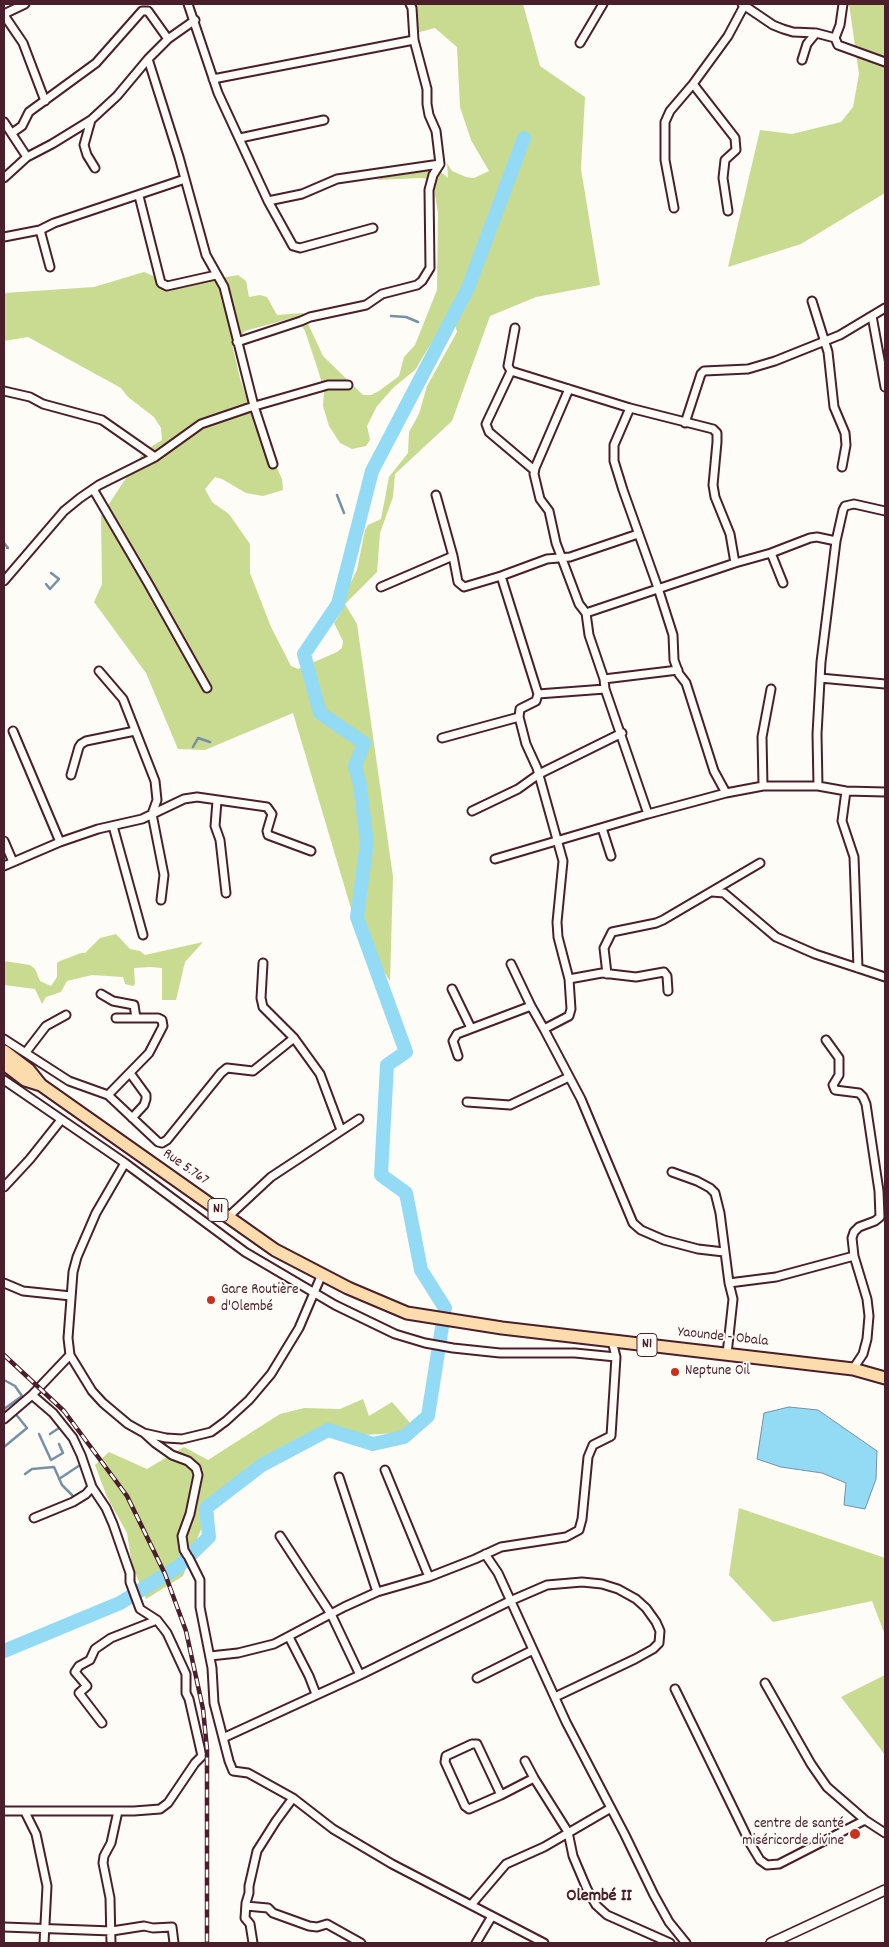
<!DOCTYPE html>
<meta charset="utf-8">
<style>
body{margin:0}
#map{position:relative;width:889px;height:1947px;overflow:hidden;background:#fdfcf7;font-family:Dekko,sans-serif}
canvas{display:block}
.frame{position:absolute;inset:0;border:5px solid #4a1f2b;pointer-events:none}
</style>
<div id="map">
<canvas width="889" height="1947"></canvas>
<div class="frame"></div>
</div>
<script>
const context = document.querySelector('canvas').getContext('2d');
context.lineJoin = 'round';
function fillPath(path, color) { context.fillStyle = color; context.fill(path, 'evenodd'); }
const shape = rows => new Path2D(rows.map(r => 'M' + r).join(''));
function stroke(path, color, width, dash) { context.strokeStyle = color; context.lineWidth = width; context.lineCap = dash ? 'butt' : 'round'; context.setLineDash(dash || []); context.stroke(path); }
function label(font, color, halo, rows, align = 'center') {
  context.font = font + ' Dekko,sans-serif'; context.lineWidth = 4; context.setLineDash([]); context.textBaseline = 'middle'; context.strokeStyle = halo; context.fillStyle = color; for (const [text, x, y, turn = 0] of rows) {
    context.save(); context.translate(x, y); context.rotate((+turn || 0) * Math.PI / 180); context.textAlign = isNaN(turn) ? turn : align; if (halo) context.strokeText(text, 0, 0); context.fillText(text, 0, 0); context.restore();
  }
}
fillPath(shape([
 [412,4,523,4,540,66,585,97,581,169,600,285,536,297,490,316,452,421,395,474,393,497,380,533,377,572,345,604,357,624,393,877,390,981,358,932,293,713,205,750,178,749,146,673,94,602,102,584,101,516,144,451,162,440,161,428,154,417,128,397,121,388,28,337,4,341,4,293,94,287,144,272,176,286,238,275,246,281,249,297,260,295,267,297,277,315,303,313,323,356,363,395,371,395,379,391,399,376,404,357,415,345,437,290,438,213,433,182,431,179,420,178,376,180,389,174,413,170,413,172,432,164,442,168,441,172,448,178,447,163,452,171,466,177,474,178,489,171,471,140,460,107,457,47,435,28,416,33,416,11],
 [296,317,305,331,318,370,324,390,323,406,329,426,340,443,352,449,366,446,370,440,367,426,377,406,394,387,415,370,432,342,449,327,455,325,457,332,427,386,419,414,409,432,408,453,389,477,381,519,368,525,365,530,357,570,343,598,341,612,334,623,343,641,342,648,337,652,298,669,291,666,271,627,250,573,250,544,229,514,212,502,205,489,215,477,222,479,246,493,263,496,283,490,282,479,252,415,240,378,232,344,245,331],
 [849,4,885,4,885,193,801,244,728,267,760,130,792,134,841,122,853,107,859,74],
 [116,934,130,949,140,951,145,955,203,942,185,962,176,1000,162,1000,162,968,150,967,134,968,135,984,133,986,125,984,123,977,92,975,67,981,61,992,46,997,42,1004,35,989,4,985,4,961,30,965,35,969,40,981,51,986,57,977,57,963,60,961,81,953,85,953,100,938],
 [363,1399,369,1416,392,1402,418,1432,306,1438,208,1511,183,1576,146,1599,132,1565,127,1533,107,1497,95,1465,109,1452,147,1469,184,1447,208,1460,280,1414,304,1408,340,1409],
 [739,1508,885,1558,885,1635,872,1601,773,1622,729,1575],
 [885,1675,885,1755,841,1697]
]), '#c8db90');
const water = shape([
 [789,1407,818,1410,877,1451,876,1479,865,1509,844,1505,846,1483,822,1473,781,1467,757,1459,764,1413,789,1407]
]);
fillPath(water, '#93dbf5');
stroke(water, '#7690a4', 1);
stroke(shape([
 [391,316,406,317,418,322],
 [337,495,344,513],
 [4,543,8,548,7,548],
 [46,584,50,589,59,579,51,573],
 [193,747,198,738,210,742],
 [4,1380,15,1386,22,1396,4,1409],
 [39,1434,51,1460,63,1453,59,1444],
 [50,1434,62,1426],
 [4,1447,27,1428,14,1412],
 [25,1474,32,1469,54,1467,62,1485,75,1498],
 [59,1479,83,1463]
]), '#7690a4', 2.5);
stroke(shape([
 [4,1651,120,1603,178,1567,209,1537,206,1508,262,1465,328,1430,373,1444,404,1437,428,1416,445,1308,421,1270,406,1193,381,1175,387,1065,406,1052,357,917,367,843,360,785,355,766,364,743,320,713,304,654,338,604,372,471,468,288,524,138]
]), '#93dbf5', 14);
const minor = shape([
 [188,4,218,93,268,201,293,246,300,248,373,228],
 [742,4,773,25,783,29,793,32,816,33,835,38,840,25,843,4],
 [4,14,25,4],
 [4,15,23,43,45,101],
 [195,20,168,39,148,59,179,157,206,255,224,287,254,406,273,464],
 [835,38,838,45,885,62],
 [580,43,603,4],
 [802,60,807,44,816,33],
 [213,79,414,40,412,8,410,4],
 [693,84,735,138,736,150,725,160,723,178,728,211],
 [91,120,84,145,87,155,95,168],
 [4,122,27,157],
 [12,133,22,126,29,112,96,63,142,11,148,11,168,39],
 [240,138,324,120],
 [4,178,27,157,52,144,91,120,117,96,148,59],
 [139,196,161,283,167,286,216,275],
 [268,201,302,194,337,179,440,164,436,131,429,115,427,104,427,89,414,40],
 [674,208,665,160,665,122,670,111,693,84,728,36,744,6],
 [4,237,40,230],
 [50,267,40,230,54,223,185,179],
 [812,301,828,352,834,407,845,433,846,445,842,467],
 [872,316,885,387],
 [237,342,301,321,310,317,366,305,382,294,417,285,422,281,430,268,429,190,433,175,440,164],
 [511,371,508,366,515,328],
 [569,389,535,468,534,474,540,499,549,511,556,543,579,604,586,613,589,635,604,679,605,689,648,814],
 [4,391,30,397,43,404,102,420,155,457],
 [630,408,614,445,614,461,623,490,658,588,673,635,674,660,679,674,686,683,714,771,726,793],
 [685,423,701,374,704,371,748,369,775,361,840,335,885,308],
 [534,470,489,432,486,424,511,371,630,408,713,429,717,433,717,442,713,485,715,497,730,534,735,563],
 [93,489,148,583,207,688],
 [436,495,453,556,458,582,464,587,501,576,547,559,570,557,638,534],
 [771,553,783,583],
 [501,576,538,694,536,701,520,709,519,717,526,744,537,768,563,861,557,922,558,937,569,979,571,1009,569,1016,544,1029],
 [4,581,64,511,80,498,99,485,155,457,201,424,248,408,328,385,348,385],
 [381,587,453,556],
 [586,613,735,563,771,553,810,538,817,537,836,541],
 [99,671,123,699,155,781,157,800,152,814,164,875,161,900],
 [820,678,885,684],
 [604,679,678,670],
 [538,694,605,689],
 [13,731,60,842],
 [442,738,519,717],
 [71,775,79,747,81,744,86,741,135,731],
 [763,786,762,737,771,689],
 [818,786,817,734,821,662,836,541,843,510,845,506,854,504,885,511],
 [846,791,842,821,854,857,858,968],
 [217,801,215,826,220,840,226,893],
 [472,811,518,789,539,774,622,733],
 [113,826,143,935],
 [602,828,611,856],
 [4,841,13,862],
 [495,859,648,814,726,793,763,786,818,786,846,791,885,792],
 [4,866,60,842,98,829,142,819,184,799,197,797,267,807,272,814,267,831,268,835,311,851],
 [712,892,724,893,776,937,815,954,885,977],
 [263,963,261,998,263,1007,294,1038,320,1074,341,1130],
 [511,964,531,1006,544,1029,581,1099,633,1223,641,1230,664,1240,698,1249,724,1252],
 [607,974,604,948,612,932,656,923,663,920,760,863],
 [569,979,602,973,636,977,664,972,667,976,668,991],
 [452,989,471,1028],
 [101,994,113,1001,134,1005,136,1018],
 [4,1039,69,1081,108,1095,158,1142,162,1143,167,1140,221,1073,227,1068,253,1071,294,1038],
 [826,1040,839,1058,839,1075,833,1085,835,1090,859,1093,863,1097,866,1104,879,1191,880,1217,875,1221,859,1227,854,1232,852,1238,854,1256,867,1299,869,1316,867,1339,863,1354,853,1369],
 [26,1052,46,1026,66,1015],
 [458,1056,453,1041,457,1034,531,1006],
 [130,1073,146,1095,146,1099,144,1105,132,1118],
 [4,1080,125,1163,96,1213,77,1257,73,1272,68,1338,70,1355,92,1391,103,1403,128,1424,144,1433,166,1438,182,1439,211,1432,226,1421,249,1400,271,1374,299,1328,322,1274],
 [108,1095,149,1053,163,1026,162,1020,158,1018,116,1018],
 [467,1102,510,1105,569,1077],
 [125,1163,245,1252,335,1305,395,1334,425,1343,453,1348,500,1353,575,1353,616,1357],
 [672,1172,697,1181,710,1188,715,1193,720,1213,729,1283,733,1299,727,1354],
 [4,1187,30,1159,61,1120],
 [228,1217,271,1177,359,1119],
 [4,1283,23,1291,71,1296],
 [729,1283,776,1277,854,1256],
 [32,1395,53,1413,73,1438,81,1455,92,1487,86,1494,73,1502,34,1518],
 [4,1419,32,1395,70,1355],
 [144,1433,155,1443,172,1455,188,1461,196,1468,198,1475,190,1514,182,1536,184,1550,187,1555],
 [385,1470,429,1577],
 [339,1477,377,1592],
 [280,1536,331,1614,360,1675],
 [485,1554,498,1573,566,1722,625,1835,654,1895,669,1922,686,1943],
 [189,1558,200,1580,200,1607,212,1668,214,1703,229,1761,233,1771,248,1773,293,1798,333,1829,392,1864,544,1943],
 [289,1637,309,1676,316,1694],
 [210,1656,238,1653,274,1644,344,1607,377,1592,429,1577,475,1559,501,1547,566,1537,579,1530,582,1519,588,1457,593,1445,611,1436,616,1357,612,1341],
 [477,1678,533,1650],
 [765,1683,811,1764,827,1787,865,1820,885,1833],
 [675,1689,751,1845,760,1860,767,1865,779,1864,865,1820],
 [102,1723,79,1693,87,1686,75,1672,79,1666,90,1660,95,1649,111,1638,157,1620],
 [223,1738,360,1675,510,1601,547,1585,582,1582,602,1584,618,1589,636,1599,646,1608,656,1622,660,1631,659,1643,653,1649,635,1659,555,1697],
 [525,1761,534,1778,568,1832,573,1856,587,1889,596,1905,607,1915,670,1943],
 [501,1795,477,1744,472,1744,446,1756,445,1762,465,1806,469,1809,501,1795,534,1778],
 [4,1811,134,1811,160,1809,168,1803,195,1763,202,1756,189,1699,186,1693,186,1674,167,1633,157,1620,140,1609,130,1582,130,1573,113,1524,106,1508,92,1487],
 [25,1812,36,1834,47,1886,44,1943],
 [471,1905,506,1864,544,1847,611,1808],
 [246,1906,268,1908,273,1913,309,1926,317,1927,327,1924,361,1943],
 [4,1927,112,1931,144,1926,153,1928,172,1927,174,1943],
 [111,1943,110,1898,103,1863,104,1856,111,1843,118,1811],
 [253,1943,250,1924,245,1918,246,1903,249,1893,249,1886,257,1851,276,1821,293,1798],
 [476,1943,492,1916]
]);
const tertiary = shape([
 [771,1943,885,1890]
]);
const trunk = shape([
 [4,1051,29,1070,41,1085],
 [4,1064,25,1080,41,1085,275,1250,348,1288,407,1313,502,1328,853,1369,885,1378]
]);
stroke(minor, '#4a1f2b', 11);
stroke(tertiary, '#4a1f2b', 12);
stroke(trunk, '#4a1f2b', 15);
stroke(minor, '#fdfcf7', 7);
stroke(tertiary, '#fdfcf7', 9);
stroke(trunk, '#fcdcac', 11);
const rail = shape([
 [4,1355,64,1411,127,1496,165,1574,186,1631,203,1709,207,1749,207,1943]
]);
stroke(rail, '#4a1f2b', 4.5);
stroke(rail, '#fdfcf7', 2.5, [8]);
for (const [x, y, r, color] of [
 [211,1300,5,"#c8321e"],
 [675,1372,5,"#c8321e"],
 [855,1834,6,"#c8321e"]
]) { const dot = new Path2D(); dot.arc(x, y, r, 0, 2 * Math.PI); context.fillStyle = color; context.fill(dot); stroke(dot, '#fdfcf7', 2); }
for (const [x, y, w] of [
 [218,1210,20],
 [647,1345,20]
]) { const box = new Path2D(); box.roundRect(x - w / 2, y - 11.5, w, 23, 4); context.fillStyle = '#fdfcf7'; context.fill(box); stroke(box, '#4a1f2b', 1); }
label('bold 14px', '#4a1f2b', null, [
 ["N1",218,1210],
 ["N1",647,1345]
]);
label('15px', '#4a1f2b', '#fdfcf7', [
 ["Rue 5.767",185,1168,35],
 ["Yaounde - Obala",723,1338,6]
]);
label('15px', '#4a1f2b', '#fdfcf7', [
 ["Gare Routière",221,1291],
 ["d'Olembé",221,1308],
 ["Neptune Oil",685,1372],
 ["centre de santé",844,1825,"right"],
 ["miséricorde divine",844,1842,"right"]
], 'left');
label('bold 18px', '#4a1f2b', '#fdfcf7', [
 ["Olembé II",599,1898]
]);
</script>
